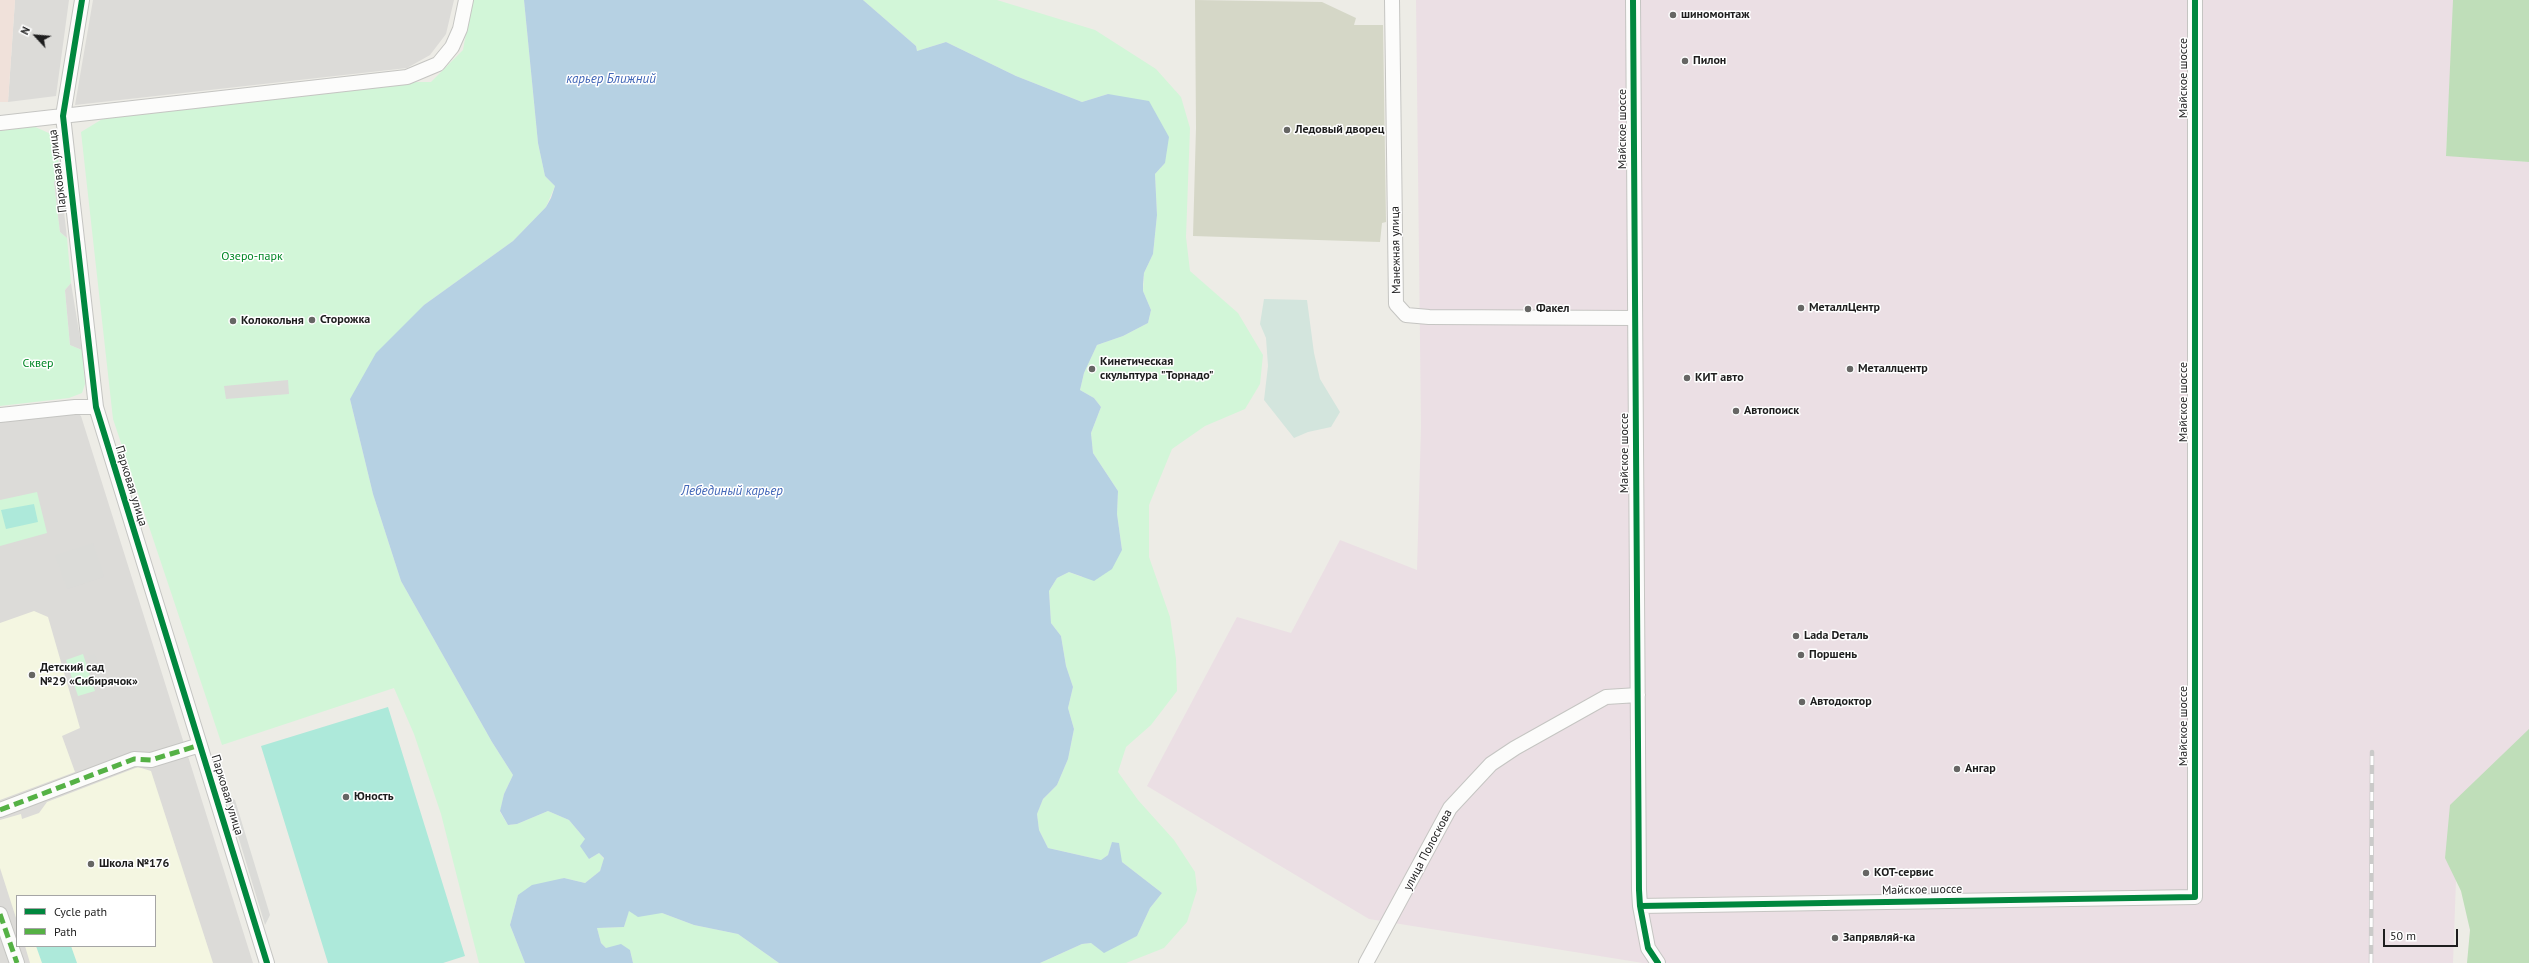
<!DOCTYPE html>
<meta charset="utf-8">
<style>
body{margin:0}
#map{position:relative;width:2529px;height:963px;overflow:hidden;background:#edece6;font-family:"PT Sans",sans-serif}
canvas{display:block}
.legend{position:absolute;left:16px;top:895px;width:140px;height:52px;box-sizing:border-box;background:#fff;border:1px solid #a5a5a5;margin:0;padding:5px 7px;list-style:none;font-size:12px;color:#1e1e1e}
.legend li{display:flex;align-items:center;gap:8px;height:20px}
.legend b{width:20px;border:1px solid #a5a5a5}
.north{position:absolute;left:16px;top:16px;width:40px;height:40px;-webkit-text-stroke:3px #fff;paint-order:stroke;rotate:296deg;font-size:11px;font-weight:700;line-height:16px;text-align:center;color:#1e1e1e}
.north::after{content:'';display:block;margin:auto;width:14px;height:18px;background:#1e1e1e;clip-path:polygon(50% 0,100% 100%,50% 72%,0 100%)}
.scale{position:absolute;left:2383px;top:929px;width:75px;height:18px;box-sizing:border-box;border:2px solid #1e1e1e;border-top:0;padding-left:5px;font-size:12px;line-height:14px;white-space:nowrap;color:#1e1e1e;-webkit-text-stroke:3px #fff;paint-order:stroke}
</style>
<div id="map">
<canvas width="2529" height="963"></canvas>
<ul class="legend">
<li><b style="height:5px;background:#00873e"></b>Cycle path</li>
<li><b style="height:5px;background:#55b145"></b>Path</li>
</ul>
<div class="north">N</div>
<div class="scale">50 m</div>
</div>
<script>
const context = document.querySelector('canvas').getContext('2d');
context.lineJoin = 'round';
function fillPath(path, color) { context.fillStyle = color; context.fill(path, 'evenodd'); }
const shape = rows => new Path2D(rows.map(r => 'M' + r).join(''));
function stroke(path, color, width, dash) { context.strokeStyle = color; context.lineWidth = width; context.lineCap = dash ? 'butt' : 'round'; context.setLineDash(dash || []); context.stroke(path); }
function label(font, color, halo, rows, align = 'center') {
  context.font = font + ' "PT Sans",sans-serif'; context.lineWidth = 3; context.setLineDash([]); context.textBaseline = 'middle'; context.strokeStyle = halo; context.fillStyle = color; for (const [text, x, y, turn = 0] of rows) {
    context.save(); context.translate(x, y); context.rotate((+turn || 0) * Math.PI / 180); context.textAlign = isNaN(turn) ? turn : align; if (halo) context.strokeText(text, 0, 0); context.fillText(text, 0, 0); context.restore();
  }
}
fillPath(shape([
 [15,0,69,0,56,96,8,102],
 [93,0,454,0,446,34,430,55,407,68,75,105],
 [76,412,81,416,253,963,0,963,0,419],
 [17,896,155,896,155,946,17,946]
]), '#dcdbd8');
fillPath(shape([
 [0,0,15,0,8,102,0,102]
]), '#f0e1da');
fillPath(shape([
 [1416,0,2454,0,2446,155,2529,162,2529,775,2456,880,2453,963,1643,963,1369,919,1147,786,1237,617,1291,633,1340,540,1417,570,1421,427]
]), '#ebdfe4');
fillPath(shape([
 [34,611,48,617,80,728,62,736,75,772,0,800,0,623],
 [138,767,151,771,213,963,30,963,25,946,155,946,155,896,17,896,17,921,0,868,0,820,21,814,22,819,39,813,47,802]
]), '#f4f6e1');
fillPath(shape([
 [1195,0,1322,2,1356,18,1354,25,1383,25,1386,222,1382,223,1380,242,1193,236,1196,128]
]), '#d5d7c7');
fillPath(shape([
 [2453,0,2529,0,2529,162,2446,156],
 [2529,729,2529,963,2467,963,2470,930,2461,891,2445,858,2450,805]
]), '#bfdeb9');
fillPath(shape([
 [1264,299,1307,300,1314,353,1320,379,1340,412,1331,427,1308,432,1294,438,1264,400,1268,366,1266,338,1260,324]
]), '#d3e5dd');
fillPath(shape([
 [472,0,524,0,538,143,545,176,555,186,546,207,513,241,424,305,350,399,373,494,401,581,492,742,513,775,504,794,500,812,508,825,517,824,548,811,569,820,585,839,589,859,599,853,604,859,600,871,585,883,564,878,518,895,510,925,525,963,479,963,441,814,414,734,394,688,222,745,113,419,81,132,109,115,404,82,431,82,463,50],
 [863,0,997,0,1095,30,1156,69,1181,97,1190,128,1186,237,1190,271,1238,313,1263,355,1260,384,1245,409,1205,426,1172,449,1149,505,1149,557,1170,617,1176,659,1177,691,1151,725,1126,747,1118,772,1138,800,1174,840,1195,872,1197,890,1187,922,1164,948,1126,963,1040,963,1082,944,1091,943,1104,952,1137,936,1150,908,1162,893,1122,862,1112,843,1108,855,1101,860,1048,848,1039,830,1037,814,1043,799,1057,785,1068,759,1074,729,1068,708,1073,687,1066,666,1061,636,1051,623,1049,591,1057,578,1069,572,1082,577,1122,550,1117,514,1118,491,1093,453,1091,433,1101,407,1094,398,1080,390,1084,373,1097,345,1123,336,1148,323,1151,310,1143,291,1144,273,1153,254,1157,215,1155,174,1165,163,1108,94,1082,102,1016,76,946,42,917,51,916,46],
 [33,126,51,134,56,143,60,175,54,182,60,232,67,238,71,283,65,290,70,345,82,350,85,384,82,393,69,398,0,406,0,131],
 [37,492,47,533,0,546,0,500],
 [83,654,95,691,78,696,66,660],
 [629,910,662,913,694,925,738,934,779,963,633,963,630,950,606,948,601,943,597,928,624,927]
]), '#d2f6d8');
fillPath(shape([
 [34,504,38,522,6,529,1,510],
 [388,707,465,956,443,963,328,963,261,746],
 [36,946,71,946,77,963,42,963]
]), '#ade9da');
fillPath(shape([
 [60,175,67,238,60,232,54,182],
 [71,283,82,350,70,345,65,290],
 [288,380,289,394,226,399,224,386],
 [93,543,104,577,67,589,55,555],
 [95,654,103,679,96,681,88,656],
 [226,796,235,800,270,915,265,925]
]), '#dbdbd8');
fillPath(shape([
 [524,0,863,0,916,46,917,51,946,42,1016,76,1082,102,1108,94,1149,101,1169,137,1165,163,1155,174,1157,215,1153,254,1144,273,1143,284,1143,291,1151,310,1148,323,1123,336,1097,345,1084,373,1080,390,1094,398,1101,407,1091,433,1093,453,1118,491,1117,514,1122,550,1112,569,1094,581,1069,572,1057,578,1049,591,1051,623,1061,636,1066,666,1073,687,1068,708,1074,729,1068,759,1057,785,1043,799,1037,814,1039,830,1048,848,1101,860,1108,855,1112,842,1119,843,1122,862,1162,893,1150,908,1137,936,1104,953,1091,943,1082,944,1040,963,779,963,738,934,694,925,662,913,638,917,629,911,624,927,597,928,601,943,606,948,621,944,630,950,633,963,525,963,510,925,518,895,532,885,564,878,585,883,600,871,604,858,599,853,589,859,580,846,585,839,569,820,548,811,517,824,508,825,500,811,504,794,513,775,492,742,401,581,373,494,350,399,376,353,424,305,513,241,546,207,551,198,555,186,545,176,538,143]
]), '#b6d1e3');
const minor = shape([
 [82,0,63,116,96,407,267,963],
 [1392,0,1396,304,1406,315,1429,317,1635,318],
 [1633,0,1639,890,1640,906,1648,948,1658,963],
 [0,123,407,77,438,64,452,47,460,29,466,0],
 [0,415,75,407,96,407],
 [0,810,134,759,151,760,200,745],
 [1640,906,2195,897,2195,0],
 [0,914,17,963],
 [1366,963,1450,808,1491,764,1515,748,1606,697,1638,695]
]);
stroke(minor, '#c5c5c2', 16);
stroke(minor, '#fcfcfb', 14);
const rail = shape([
 [2371,963,2372,752]
]);
stroke(rail, '#cacac9', 4.5);
stroke(rail, '#fff', 3, [9]);
stroke(shape([
 [0,810,134,759,151,760,200,745],
 [0,914,17,963]
]), '#55b145', 5, [10, 5]);
stroke(shape([
 [82,0,63,116,96,407,267,963],
 [1633,0,1639,890,1640,906,1648,948,1658,963],
 [1640,906,2195,897,2195,0]
]), '#00873e', 6);
for (const [x, y, r, color] of [
 [1673,15,4,"#666664"],
 [1685,61,4,"#666664"],
 [1287,130,4,"#666664"],
 [1801,308,4,"#666664"],
 [1528,309,4,"#666664"],
 [312,320,4,"#666664"],
 [233,321,4,"#666664"],
 [1092,369,4,"#666664"],
 [1850,369,4,"#666664"],
 [1687,378,4,"#666664"],
 [1736,411,4,"#666664"],
 [1796,636,4,"#666664"],
 [1801,655,4,"#666664"],
 [32,675,4,"#666664"],
 [1802,702,4,"#666664"],
 [1957,769,4,"#666664"],
 [346,797,4,"#666664"],
 [91,864,4,"#666664"],
 [1866,873,4,"#666664"],
 [1835,938,4,"#666664"]
]) { const dot = new Path2D(); dot.arc(x, y, r, 0, 2 * Math.PI); context.fillStyle = color; context.fill(dot); stroke(dot, '#fff', 1.5); }
label('bold 12px', '#1e1e1e', '#fff', [
 ["шиномонтаж",1681,15],
 ["Пилон",1693,61],
 ["Ледовый дворец",1295,130],
 ["МеталлЦентр",1809,308],
 ["Факел",1536,309],
 ["Сторожка",320,320],
 ["Колокольня",241,321],
 ["Кинетическая",1100,362],
 ["скульптура \"Торнадо\"",1100,376],
 ["Металлцентр",1858,369],
 ["КИТ авто",1695,378],
 ["Автопоиск",1744,411],
 ["Lada Dеталь",1804,636],
 ["Поршень",1809,655],
 ["Детский сад",40,668],
 ["№29 «Сибирячок»",40,682],
 ["Автодоктор",1810,702],
 ["Ангар",1965,769],
 ["Юность",354,797],
 ["Школа №176",99,864],
 ["КОТ-сервис",1874,873],
 ["Запрявляй-ка",1843,938]
], 'left');
label('12px', '#1e1e1e', '#fff', [
 ["Майское шоссе",2184,78,-90],
 ["Майское шоссе",1623,129,-90],
 ["Парковая улица",58,171,-97],
 ["Манежная улица",1396,250,-91],
 ["Майское шоссе",2184,402,-90],
 ["Майское шоссе",1625,453,-90],
 ["Парковая улица",131,486,73],
 ["Майское шоссе",2184,726,-90],
 ["Парковая улица",227,795,73],
 ["улица Полоскова",1428,850,-62],
 ["Майское шоссе",1922,890,-1]
]);
label('12px', '#018725', '#fff', [
 ["Озеро-парк",252,257],
 ["Сквер",38,364]
]);
label('italic 13px', '#4166b7', '#fff', [
 ["карьер Ближний",611,79],
 ["Лебединый карьер",732,491]
]);
</script>
